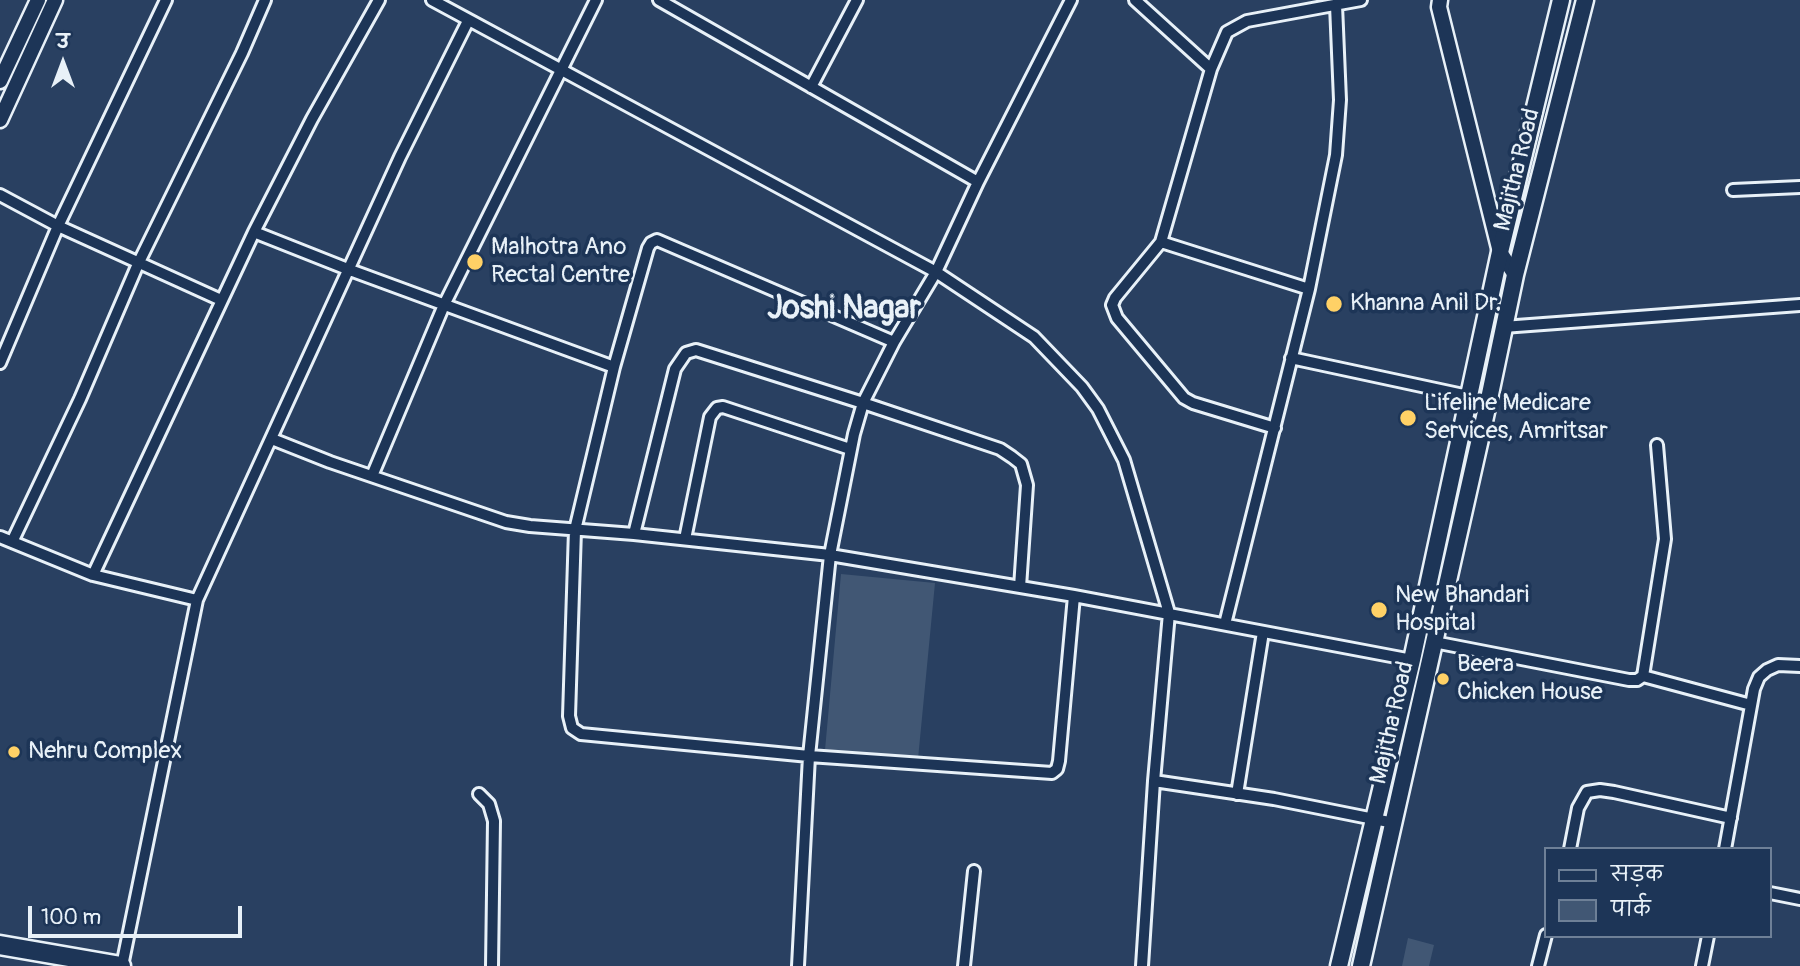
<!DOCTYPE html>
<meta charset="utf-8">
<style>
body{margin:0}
#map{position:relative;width:1800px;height:966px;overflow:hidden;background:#294061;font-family:Pangolin,"Playpen Sans Deva",sans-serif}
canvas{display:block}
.legend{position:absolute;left:1544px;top:847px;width:228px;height:91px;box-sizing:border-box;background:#1d3557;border:2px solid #6e8097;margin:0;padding:9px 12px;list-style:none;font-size:21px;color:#e8f1f8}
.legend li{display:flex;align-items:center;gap:14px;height:35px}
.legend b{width:35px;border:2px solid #6e8097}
.north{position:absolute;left:28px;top:28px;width:70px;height:70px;-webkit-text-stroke:5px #1d3557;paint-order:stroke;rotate:0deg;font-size:19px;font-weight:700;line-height:28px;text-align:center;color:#e8f1f8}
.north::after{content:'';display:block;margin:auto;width:24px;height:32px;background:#e8f1f8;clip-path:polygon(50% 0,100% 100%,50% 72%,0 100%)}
.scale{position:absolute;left:28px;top:906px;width:214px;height:32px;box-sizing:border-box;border:4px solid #e8f1f8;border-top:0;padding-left:9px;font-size:21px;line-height:24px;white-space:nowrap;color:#e8f1f8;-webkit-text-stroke:5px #1d3557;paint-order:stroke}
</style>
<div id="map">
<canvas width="1800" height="966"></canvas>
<ul class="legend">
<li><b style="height:9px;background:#1d3557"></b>सड़क</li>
<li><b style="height:19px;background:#415774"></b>पार्क</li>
</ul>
<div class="north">उ</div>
<div class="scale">100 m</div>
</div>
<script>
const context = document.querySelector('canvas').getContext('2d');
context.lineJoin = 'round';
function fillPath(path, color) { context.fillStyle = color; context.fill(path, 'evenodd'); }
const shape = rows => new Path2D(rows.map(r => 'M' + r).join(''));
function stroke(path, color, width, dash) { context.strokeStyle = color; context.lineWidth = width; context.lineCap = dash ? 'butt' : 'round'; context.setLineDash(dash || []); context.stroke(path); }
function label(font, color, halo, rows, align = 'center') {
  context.font = font + ' Pangolin,sans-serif'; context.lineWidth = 7; context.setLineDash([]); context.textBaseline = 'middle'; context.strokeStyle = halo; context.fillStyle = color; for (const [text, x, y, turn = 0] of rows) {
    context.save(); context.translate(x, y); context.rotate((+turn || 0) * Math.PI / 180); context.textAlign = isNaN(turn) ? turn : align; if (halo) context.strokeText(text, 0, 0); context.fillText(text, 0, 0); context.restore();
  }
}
fillPath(shape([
 [841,574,935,583,918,759,825,750],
 [1408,938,1434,945,1429,966,1402,966]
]), '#415774');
const minor = shape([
 [432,0,936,272,1034,337,1082,387,1098,409,1124,460,1169,613,1154,781,1142,966],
 [659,0,978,182],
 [1135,0,1211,69],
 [811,87,857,0],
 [1733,190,1800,187],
 [0,195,58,226,221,300],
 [254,232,350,270,614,367,575,530,569,716,572,728,581,734,809,756,1052,773,1057,769,1059,761,1074,596],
 [1161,242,1309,289],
 [1503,327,1800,305],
 [1291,358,1468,396],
 [0,363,58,226,166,0],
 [614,367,648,248,651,243,657,240,894,342],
 [1275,428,1193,403,1184,398,1117,318,1112,305,1115,298,1161,242,1211,69,1227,32,1247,21,1361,0],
 [272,439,330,462,506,522,530,526,634,534,830,555,1074,596,1412,660],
 [372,476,444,305,596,0],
 [634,534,675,369,686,353,696,350,863,403,1000,449,1012,457,1021,464,1027,485,1020,587],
 [0,537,93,575,197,600],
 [685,539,710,417,717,408,723,407,850,449],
 [12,542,80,399,138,264,242,53,265,0],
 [93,575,254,232,312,119,379,0],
 [1225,624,1309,289,1336,155,1340,100,1336,5],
 [1434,642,1629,680,1637,680,1643,676,1665,539,1657,445],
 [1643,676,1751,705],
 [1154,781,1274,799,1394,823],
 [479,794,489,804,494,821,492,966],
 [1237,794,1263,632],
 [1570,849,1578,808,1587,792,1600,790,1614,792,1731,818],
 [1725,849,1754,689,1759,677,1767,670,1778,665,1800,666],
 [1770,893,1800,899],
 [122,966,197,600,400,157,468,21],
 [798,966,809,756,830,555,854,434,863,403,894,342,936,272,978,182,1071,0],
 [964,966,974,871],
 [1538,966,1546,935],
 [1702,966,1708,936]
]);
const tertiary = shape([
 [1440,0,1439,7,1500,252,1515,275],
 [0,81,38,0],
 [0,120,55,0]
]);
const secondary = shape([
 [1339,966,1412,660,1500,252,1561,0],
 [1361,966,1489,399,1515,275,1585,0]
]);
const primary = shape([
 [0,945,121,966]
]);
stroke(minor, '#e8f1f8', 16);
stroke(tertiary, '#e8f1f8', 19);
stroke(secondary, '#e8f1f8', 21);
stroke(primary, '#e8f1f8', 23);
stroke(minor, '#1d3557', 10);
stroke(tertiary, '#1d3557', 14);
stroke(secondary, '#1d3557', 16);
stroke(primary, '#1d3557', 18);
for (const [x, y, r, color] of [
 [475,262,9,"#ffd166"],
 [1334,304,9,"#ffd166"],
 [1408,418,9,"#ffd166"],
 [1379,610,9,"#ffd166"],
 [1443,679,7,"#ffd166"],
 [14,752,7,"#ffd166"]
]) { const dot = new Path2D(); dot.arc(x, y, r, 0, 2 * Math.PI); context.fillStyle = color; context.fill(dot); stroke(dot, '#1d3557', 2.5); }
label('24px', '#e8f1f8', '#1d3557', [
 ["Majitha Road",1518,170,-76],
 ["Majitha Road",1393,723,-77]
]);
label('24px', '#e8f1f8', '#1d3557', [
 ["Malhotra Ano",491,248],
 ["Rectal Centre",491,276],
 ["Khanna Anil Dr.",1350,304],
 ["Lifeline Medicare",1424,404],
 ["Services, Amritsar",1424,432],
 ["New Bhandari",1395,596],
 ["Hospital",1395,624],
 ["Beera",1457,665],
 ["Chicken House",1457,693],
 ["Nehru Complex",28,752]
], 'left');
label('bold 32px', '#e8f1f8', '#1d3557', [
 ["Joshi Nagar",844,310]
]);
</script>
